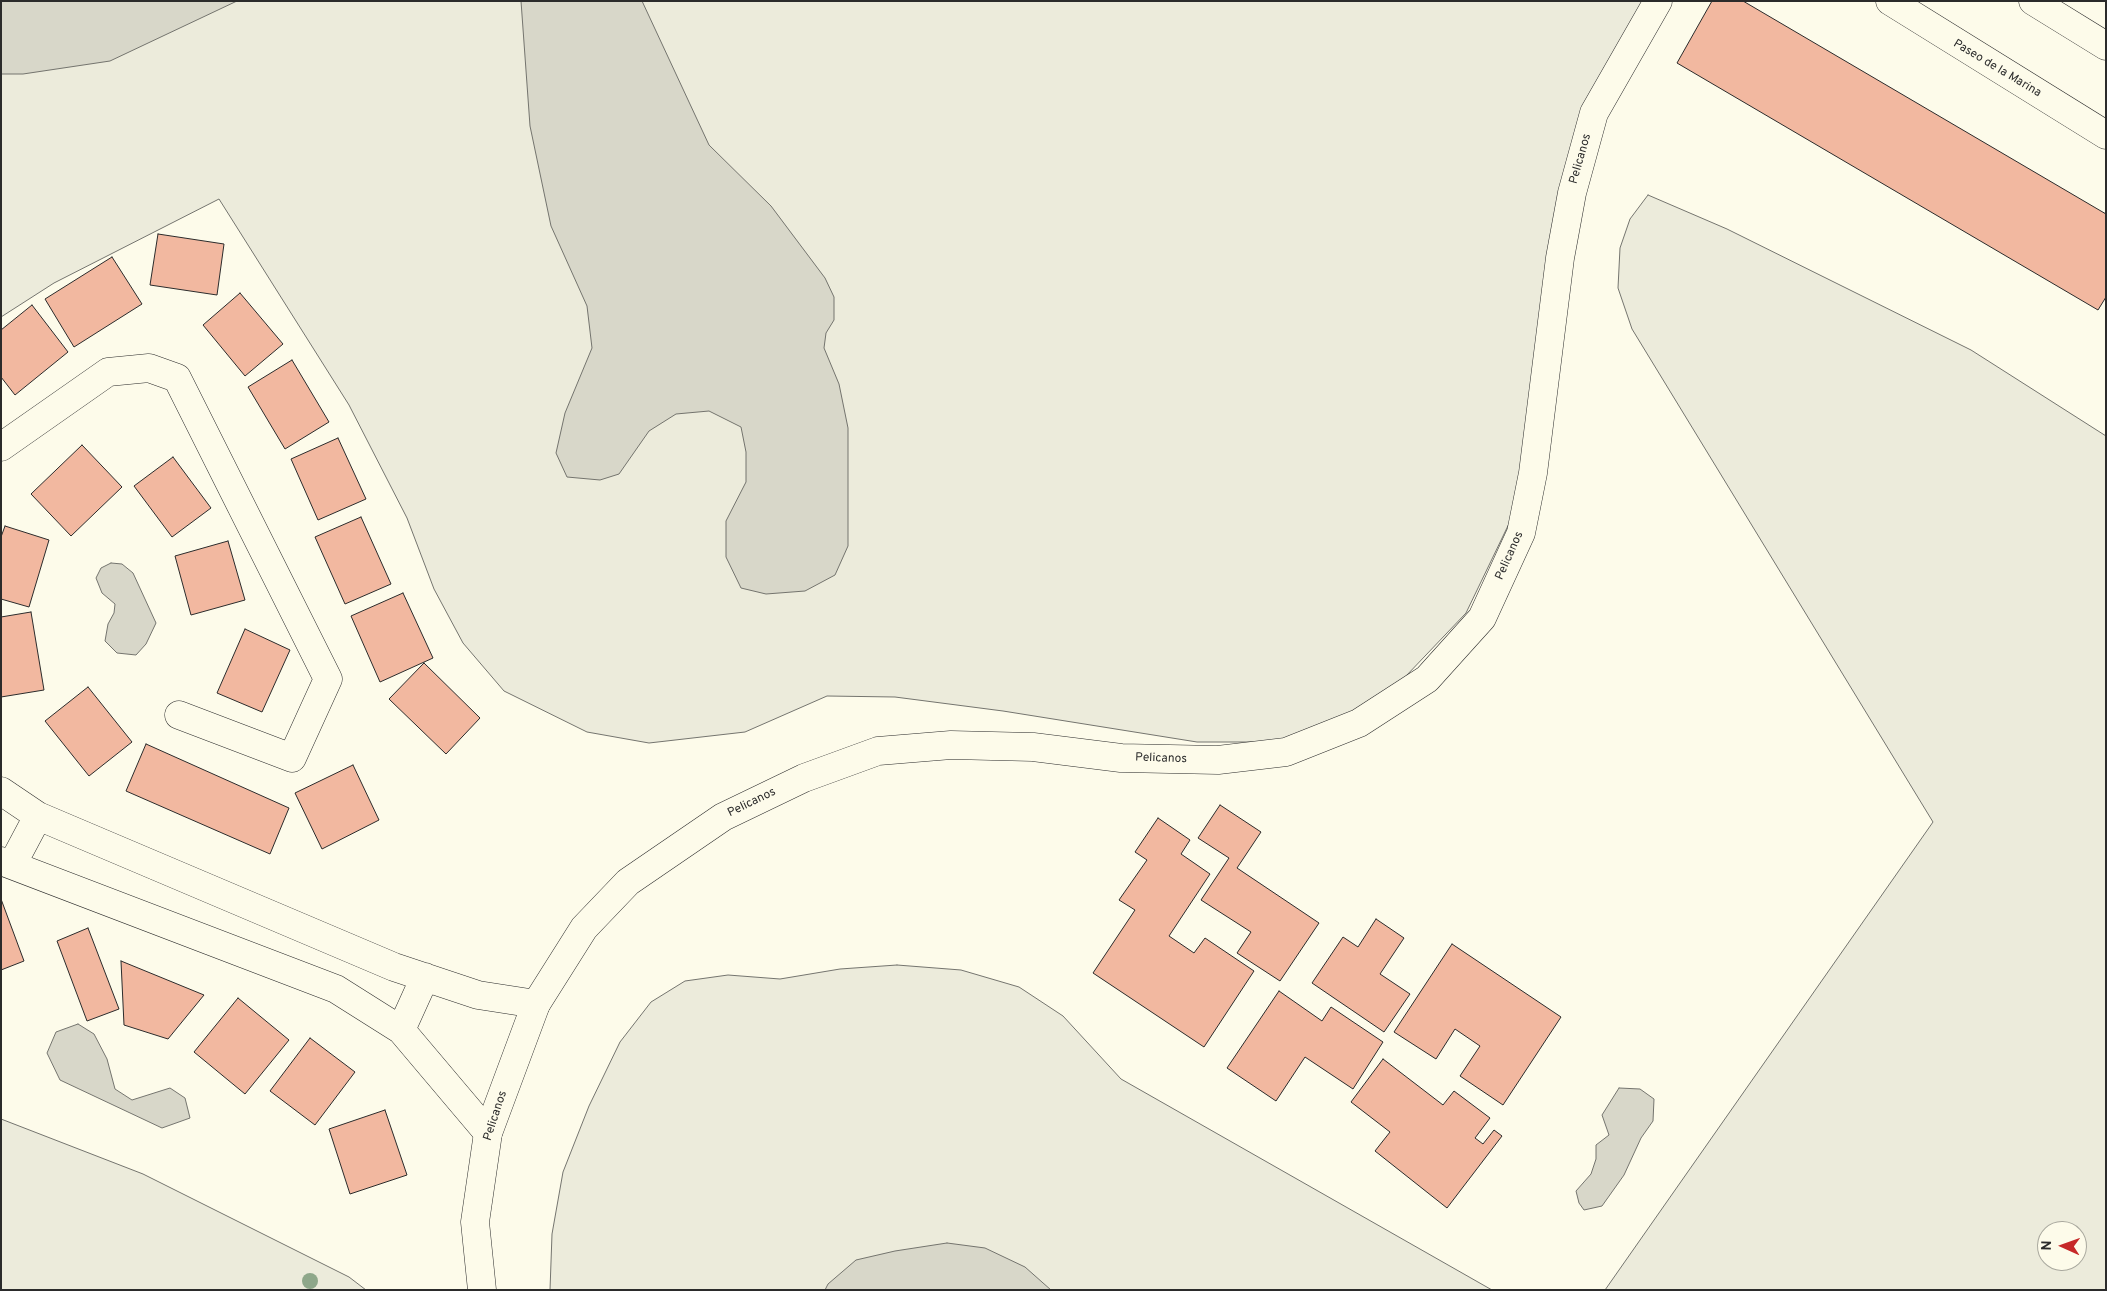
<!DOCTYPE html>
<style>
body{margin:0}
#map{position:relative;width:2107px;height:1291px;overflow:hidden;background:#fdfbea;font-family:Overpass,sans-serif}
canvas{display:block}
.frame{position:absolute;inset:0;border:2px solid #2b2b2b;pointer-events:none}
.north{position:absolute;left:2037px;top:1221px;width:50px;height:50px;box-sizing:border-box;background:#fdfbea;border:1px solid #a9a89e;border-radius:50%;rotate:272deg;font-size:14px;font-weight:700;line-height:20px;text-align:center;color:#2b2b2b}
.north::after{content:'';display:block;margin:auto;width:18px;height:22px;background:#c62828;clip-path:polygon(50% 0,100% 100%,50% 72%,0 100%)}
</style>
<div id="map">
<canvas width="2107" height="1291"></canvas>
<div class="frame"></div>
<div class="north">N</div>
</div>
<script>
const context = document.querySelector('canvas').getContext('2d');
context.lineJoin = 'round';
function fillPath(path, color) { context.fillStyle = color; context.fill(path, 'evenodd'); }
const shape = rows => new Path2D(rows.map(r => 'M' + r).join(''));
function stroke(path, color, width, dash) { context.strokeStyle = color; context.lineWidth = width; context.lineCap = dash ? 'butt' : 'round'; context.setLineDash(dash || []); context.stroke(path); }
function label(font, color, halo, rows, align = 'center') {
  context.font = font + ' Overpass,sans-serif'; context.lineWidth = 4; context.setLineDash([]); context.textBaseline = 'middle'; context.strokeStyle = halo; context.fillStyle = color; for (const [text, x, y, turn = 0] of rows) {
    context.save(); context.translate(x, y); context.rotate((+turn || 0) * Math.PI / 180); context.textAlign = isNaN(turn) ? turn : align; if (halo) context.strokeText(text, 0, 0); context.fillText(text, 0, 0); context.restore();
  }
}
const green = shape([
 [1,1,1646,1,1580,140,1517,507,1466,613,1385,698,1295,742,1197,742,1003,711,895,697,827,696,745,732,649,743,587,732,504,691,463,643,434,589,407,518,349,405,219,199,54,283,1,317,1,1],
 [1648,195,1727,229,1971,350,2106,436,2106,1290,1605,1290,1933,822,1632,329,1618,288,1620,248,1630,219,1648,195],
 [2047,1231,2077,1231,2077,1261,2047,1261,2047,1231],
 [897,965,961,970,1019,987,1063,1016,1121,1079,1492,1290,550,1290,552,1234,563,1172,589,1106,620,1042,651,1002,685,981,728,975,780,979,840,969,897,965],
 [1,1119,143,1174,349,1277,366,1290,1,1290,1,1119]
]);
fillPath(green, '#ecebdb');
stroke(green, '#74746e', 1);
const water = shape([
 [1,1,237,1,110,61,23,74,1,74,1,1],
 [521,1,642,1,709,145,771,206,825,278,834,297,834,320,826,333,824,348,839,384,848,428,848,546,835,575,805,591,766,594,741,588,726,557,726,521,746,482,746,452,741,427,709,411,676,414,649,431,619,474,600,480,567,477,556,453,565,413,592,348,587,306,551,226,530,126,521,1],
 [111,563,122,564,133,573,156,623,146,644,136,655,117,653,105,641,108,624,114,613,115,604,102,593,96,578,101,568,111,563],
 [78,1024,94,1034,107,1059,115,1089,132,1100,170,1088,185,1098,190,1118,162,1128,60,1080,47,1053,56,1032,78,1024],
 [1619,1088,1640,1089,1654,1099,1653,1121,1641,1138,1624,1175,1602,1206,1584,1210,1579,1203,1576,1191,1591,1174,1596,1159,1596,1145,1609,1135,1602,1115,1619,1088],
 [947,1243,985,1248,1025,1267,1051,1290,825,1290,828,1284,856,1260,895,1251,947,1243]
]);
fillPath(water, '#d8d7c9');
stroke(water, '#74746e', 1);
const building = shape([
 [1712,1,1743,1,2106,214,2106,297,2098,310,1677,63,1712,1],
 [158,234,224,244,217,295,150,285,158,234],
 [112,257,142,304,74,347,45,299,112,257],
 [240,293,283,344,245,376,203,325,240,293],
 [32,305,68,352,15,395,1,377,1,330,32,305],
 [292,360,329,422,285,449,248,387,292,360],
 [338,438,366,499,318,520,291,459,338,438],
 [82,445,122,487,71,536,31,494,82,445],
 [173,457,211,508,172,537,134,486,173,457],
 [361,517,391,584,345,604,315,537,361,517],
 [5,526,49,540,29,607,1,599,1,537,5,526],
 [228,541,245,600,191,615,175,556,228,541],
 [403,593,433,658,380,682,351,616,403,593],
 [31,612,44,690,1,697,1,617,31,612],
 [245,629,290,650,262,712,217,693,245,629],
 [424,663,480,718,446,754,389,699,424,663],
 [88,687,132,742,89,776,45,721,88,687],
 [146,744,289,808,270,854,126,791,146,744],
 [353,765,379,820,322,849,295,793,353,765],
 [1220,805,1261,832,1237,868,1319,923,1280,981,1237,953,1251,932,1201,900,1229,858,1198,838,1220,805],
 [1158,818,1190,840,1181,854,1210,874,1169,936,1194,953,1205,938,1254,971,1204,1047,1093,973,1135,910,1119,900,1147,860,1135,852,1158,818],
 [1,899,24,961,1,970,1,899],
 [1376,919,1404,938,1380,974,1410,994,1384,1032,1312,983,1343,937,1358,947,1376,919],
 [88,928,119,1009,87,1021,57,941,88,928],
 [1452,944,1561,1017,1503,1105,1460,1076,1480,1046,1455,1029,1436,1059,1394,1032,1452,944],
 [121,961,204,995,168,1039,124,1025,121,961],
 [1279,991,1322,1021,1331,1007,1383,1042,1353,1089,1305,1057,1276,1101,1227,1068,1279,991],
 [238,998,289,1040,245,1094,194,1052,238,998],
 [310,1038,355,1072,315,1125,270,1091,310,1038],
 [1383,1059,1443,1105,1454,1091,1490,1118,1475,1138,1483,1144,1494,1130,1502,1136,1447,1208,1375,1151,1390,1132,1351,1102,1383,1059],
 [385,1110,407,1175,350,1194,329,1129,385,1110]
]);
fillPath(building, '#f2b8a0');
stroke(building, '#2b2b2b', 1);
const minor = shape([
 [1,447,108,372,149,368,177,378,328,679,292,758,179,715],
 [1,791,38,816,394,967,478,995,536,1004],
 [1,861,336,989,401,1030,488,1133],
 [12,865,38,816],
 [401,1030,425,977]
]);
const tertiary = shape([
 [1890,1,2106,135],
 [2033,1,2106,46],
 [482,1290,475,1222,488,1133,536,1004,584,928,628,882,723,817,804,778,878,751,951,745,1033,747,1121,758,1218,760,1286,752,1359,723,1427,679,1482,618,1521,533,1533,473,1560,258,1572,193,1594,113,1658,1]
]);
stroke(minor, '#2b2b2b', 29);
stroke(tertiary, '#2b2b2b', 29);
stroke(minor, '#fdfbea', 28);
stroke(tertiary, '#fdfbea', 28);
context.fillStyle = '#8ea78a';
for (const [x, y] of [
 [310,1281]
]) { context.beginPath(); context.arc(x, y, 8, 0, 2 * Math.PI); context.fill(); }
label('12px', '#2b2b2b', '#fdfbea', [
 ["Paseo de la Marina",1997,69,31],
 ["Pelicanos",1581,159,-74],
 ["Pelicanos",1510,556,-66],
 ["Pelicanos",1161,759,2],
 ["Pelicanos",752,803,-26],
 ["Pelicanos",496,1116,-72]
]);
</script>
